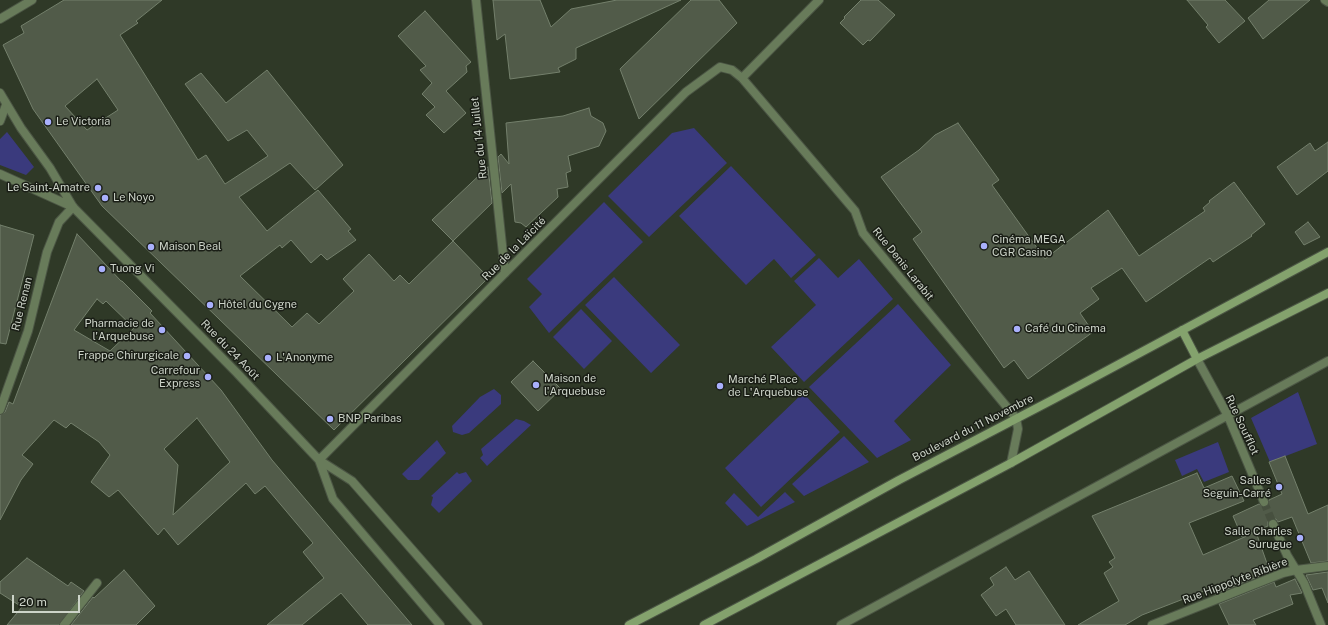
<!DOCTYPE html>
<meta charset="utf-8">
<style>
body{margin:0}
#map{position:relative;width:1328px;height:625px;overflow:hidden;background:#2f3927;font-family:"Public Sans",sans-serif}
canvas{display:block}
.scale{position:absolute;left:12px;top:595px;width:68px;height:18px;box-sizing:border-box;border:2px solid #cdd4c9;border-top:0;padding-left:5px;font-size:12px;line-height:14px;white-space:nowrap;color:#cdd4c9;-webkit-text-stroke:3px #1a1e16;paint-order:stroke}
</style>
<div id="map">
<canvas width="1328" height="625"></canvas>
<div class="scale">20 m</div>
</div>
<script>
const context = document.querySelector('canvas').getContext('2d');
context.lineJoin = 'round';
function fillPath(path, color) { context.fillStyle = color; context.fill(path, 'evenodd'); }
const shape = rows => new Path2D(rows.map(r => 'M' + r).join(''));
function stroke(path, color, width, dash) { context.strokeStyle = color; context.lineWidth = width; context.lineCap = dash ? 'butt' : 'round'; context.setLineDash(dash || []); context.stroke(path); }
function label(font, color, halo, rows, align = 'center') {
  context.font = font + ' "Public Sans",sans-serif'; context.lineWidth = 3; context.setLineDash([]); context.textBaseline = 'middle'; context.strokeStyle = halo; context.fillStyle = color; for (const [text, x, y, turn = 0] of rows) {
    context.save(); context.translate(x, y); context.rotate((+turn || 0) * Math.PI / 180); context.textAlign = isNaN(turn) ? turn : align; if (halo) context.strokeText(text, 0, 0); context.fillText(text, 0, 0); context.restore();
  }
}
fillPath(shape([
 [694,128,727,163,649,237,608,196,672,133],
 [7,132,34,167,26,175,0,165,0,139],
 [731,166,816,255,791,278,774,259,746,285,679,216],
 [604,202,643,242,549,333,529,307,542,294,527,279],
 [819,258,838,278,859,259,893,299,804,382,771,347,816,305,794,281],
 [614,277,680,345,651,373,585,305],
 [898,304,951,365,894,421,911,440,877,458,809,387],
 [581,309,612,341,584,369,553,337],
 [494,389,501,395,501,404,469,433,462,435,453,432,452,426,480,397],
 [1298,392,1317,444,1270,462,1251,418],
 [803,393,840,432,761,507,725,468],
 [516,419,524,421,531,425,487,466,480,458,483,455,481,449],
 [844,436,869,462,804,496,792,484],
 [437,440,446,453,419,480,408,480,402,474],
 [1218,442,1229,472,1204,482,1197,469,1182,476,1175,460],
 [457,472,459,474,466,472,472,481,439,513,431,505,433,497,431,496],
 [785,492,795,502,747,526,725,503,734,493,758,517]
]), '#3a3a7d');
const building = shape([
 [64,0,162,0,136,21,138,23,120,35,198,160,206,155,225,184,268,156,247,130,228,141,185,84,201,73,226,103,267,70,343,165,315,190,290,163,239,197,267,231,318,190,351,229,348,231,356,240,327,260,321,254,311,263,291,240,282,248,280,245,240,276,292,327,307,313,319,324,354,291,343,279,369,254,394,281,400,275,409,284,453,241,484,273,481,275,486,280,334,430,102,206,33,109,3,45,24,33,21,26,64,0],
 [97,79,118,110,87,130,65,106,97,79],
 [493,0,540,0,551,27,571,9,617,0,681,0,576,48,576,59,558,68,560,72,510,79,505,34,497,40,493,0],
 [691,0,719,0,737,23,639,119,620,69,691,0],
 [861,0,878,0,895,15,870,41,868,40,863,45,840,23,845,18,844,17,861,0],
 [1187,0,1225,0,1245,21,1219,43,1206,27,1208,25,1187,0],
 [1269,0,1310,0,1263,39,1248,18,1269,0],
 [425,11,471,62,466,66,467,72,446,91,466,113,444,133,426,115,435,107,422,94,432,83,420,70,426,66,398,36,425,11],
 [589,108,591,116,603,123,606,131,599,146,568,156,571,171,566,173,568,187,557,189,558,197,526,227,521,223,515,222,511,184,502,193,498,157,501,154,509,164,506,123,563,116,589,108],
 [958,123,999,180,992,185,1045,259,1108,210,1139,256,1205,211,1203,208,1210,202,1209,201,1234,182,1265,224,1251,235,1252,236,1213,262,1210,258,1146,302,1122,268,1091,288,1099,299,1080,313,1093,332,1028,379,1014,360,1004,368,913,239,922,232,881,177,919,150,935,135,958,123],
 [1328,142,1328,171,1297,195,1277,167,1310,143,1315,151,1328,142],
 [488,167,492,203,453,241,432,220,488,167],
 [1308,222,1320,237,1304,245,1295,232,1308,222],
 [0,225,34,235,6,344,0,343,0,225],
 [77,234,121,281,122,281,152,311,150,313,221,390,272,460,412,625,368,625,341,593,302,625,267,625,324,578,303,552,313,543,265,486,255,494,246,483,178,545,164,528,158,535,118,490,109,497,91,482,110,455,99,442,71,423,66,428,54,420,22,455,33,464,21,480,0,520,0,415,5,412,9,402,13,404,77,234],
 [97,299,103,304,106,301,134,328,110,351,74,330,97,299],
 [197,418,230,462,173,515,178,465,164,449,197,418],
 [533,361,561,389,538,411,511,382,533,361],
 [1285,456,1308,514,1328,505,1328,561,1311,563,1292,517,1278,522,1276,519,1271,519,1268,521,1268,526,1242,537,1233,516,1259,504,1263,507,1266,507,1269,500,1282,494,1269,462,1285,456],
 [1197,473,1204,488,1232,476,1244,501,1189,523,1203,555,1256,532,1270,572,1215,594,1212,588,1142,615,1125,625,1078,625,1119,601,1104,573,1113,567,1109,562,1115,558,1092,516,1197,473],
 [27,558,68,586,71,582,84,591,59,625,7,625,22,607,0,593,0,582,27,558],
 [1006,567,1015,580,1029,571,1065,625,1016,625,1006,609,996,616,981,595,994,585,990,578,1006,567],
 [124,570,155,606,136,625,71,625,93,597,94,598,124,570],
 [1328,572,1328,603,1322,588,1313,590,1306,575,1328,572],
 [1295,579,1302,593,1290,595,1293,604,1253,620,1256,625,1229,625,1219,604,1274,582,1276,587,1295,579]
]);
fillPath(building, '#515b49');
stroke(building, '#74806c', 1);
stroke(shape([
 [1264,502,1273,524]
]), '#47503f', 8, [8, 4]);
const minor = shape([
 [1325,0,1328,2],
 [0,19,32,0],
 [742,78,819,0],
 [0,121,6,105],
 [505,273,686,92,720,67,732,70,742,78,855,211,863,233,1016,418,1018,429,1011,463],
 [1197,359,1228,416,1264,502],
 [0,410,28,331,47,252,59,222,73,207],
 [1273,524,1287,555,1304,583,1321,625],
 [64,625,97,583],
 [841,625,1328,361],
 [1152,625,1283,573,1296,570,1328,566]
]);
const tertiary = shape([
 [0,93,21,128,50,168,73,207,237,373,319,460,333,499,440,625],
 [0,174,73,207],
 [319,460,505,273,476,0],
 [319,460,352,481,478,625]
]);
const secondary = shape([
 [1182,330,1197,359],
 [629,625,756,559,899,480,1054,399,1328,252],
 [704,625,1011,463,1197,359,1328,293]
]);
stroke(minor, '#4b5544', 10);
stroke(tertiary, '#4b5544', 10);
stroke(secondary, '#4b5544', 10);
stroke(minor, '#687b5a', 8);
stroke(tertiary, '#687b5a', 8);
stroke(secondary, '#84a26d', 8);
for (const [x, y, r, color] of [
 [48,122,4,"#a9b0fc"],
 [98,188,4,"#a9b0fc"],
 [105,198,4,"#a9b0fc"],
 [984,246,4,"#a9b0fc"],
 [151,247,4,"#a9b0fc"],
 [102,269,4,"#a9b0fc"],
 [210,305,4,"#a9b0fc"],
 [1017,329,4,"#a9b0fc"],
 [162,330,4,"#a9b0fc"],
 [187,356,4,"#a9b0fc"],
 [268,358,4,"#a9b0fc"],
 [208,377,4,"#a9b0fc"],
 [536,385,4,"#a9b0fc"],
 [720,386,4,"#a9b0fc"],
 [330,419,4,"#a9b0fc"],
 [1279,487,4,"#a9b0fc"],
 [1300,538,4,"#a9b0fc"]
]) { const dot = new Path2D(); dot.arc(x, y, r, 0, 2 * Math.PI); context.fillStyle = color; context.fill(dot); stroke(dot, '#1a1e16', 1.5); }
label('11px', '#cdd4c9', '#1a1e16', [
 ["Le Victoria",56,122],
 ["Le Saint-Amatre",90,188,"right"],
 ["Le Noyo",113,198],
 ["Cinéma MEGA",992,240],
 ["CGR Casino",992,253],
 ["Maison Beal",159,247],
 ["Tuong Vi",110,269],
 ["Hôtel du Cygne",218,305],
 ["Pharmacie de",154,324,"right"],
 ["l'Arquebuse",154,337,"right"],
 ["Café du Cinema",1025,329],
 ["Frappe Chirurgicale",179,356,"right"],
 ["L'Anonyme",276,358],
 ["Carrefour",200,371,"right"],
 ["Express",200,384,"right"],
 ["Maison de",544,379],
 ["l'Arquebuse",544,392],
 ["Marché Place",728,380],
 ["de L'Arquebuse",728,393],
 ["BNP Paribas",338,419],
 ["Salles",1271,481,"right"],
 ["Seguin-Carré",1271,494,"right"],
 ["Salle Charles",1292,532,"right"],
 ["Surugue",1292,545,"right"]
], 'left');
label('11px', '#cdd4c9', '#1a1e16', [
 ["Rue du 14 Juillet",479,138,-96],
 ["Rue de la Laïcité",514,249,-45],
 ["Rue Denis Larabit",903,264,51],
 ["Rue Renan",22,304,-76],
 ["Rue du 24 Août",230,350,46],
 ["Rue Soufflot",1242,425,65],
 ["Boulevard du 11 Novembre",973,428,-27],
 ["Rue Hippolyte Ribière",1235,581,-21]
]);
</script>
